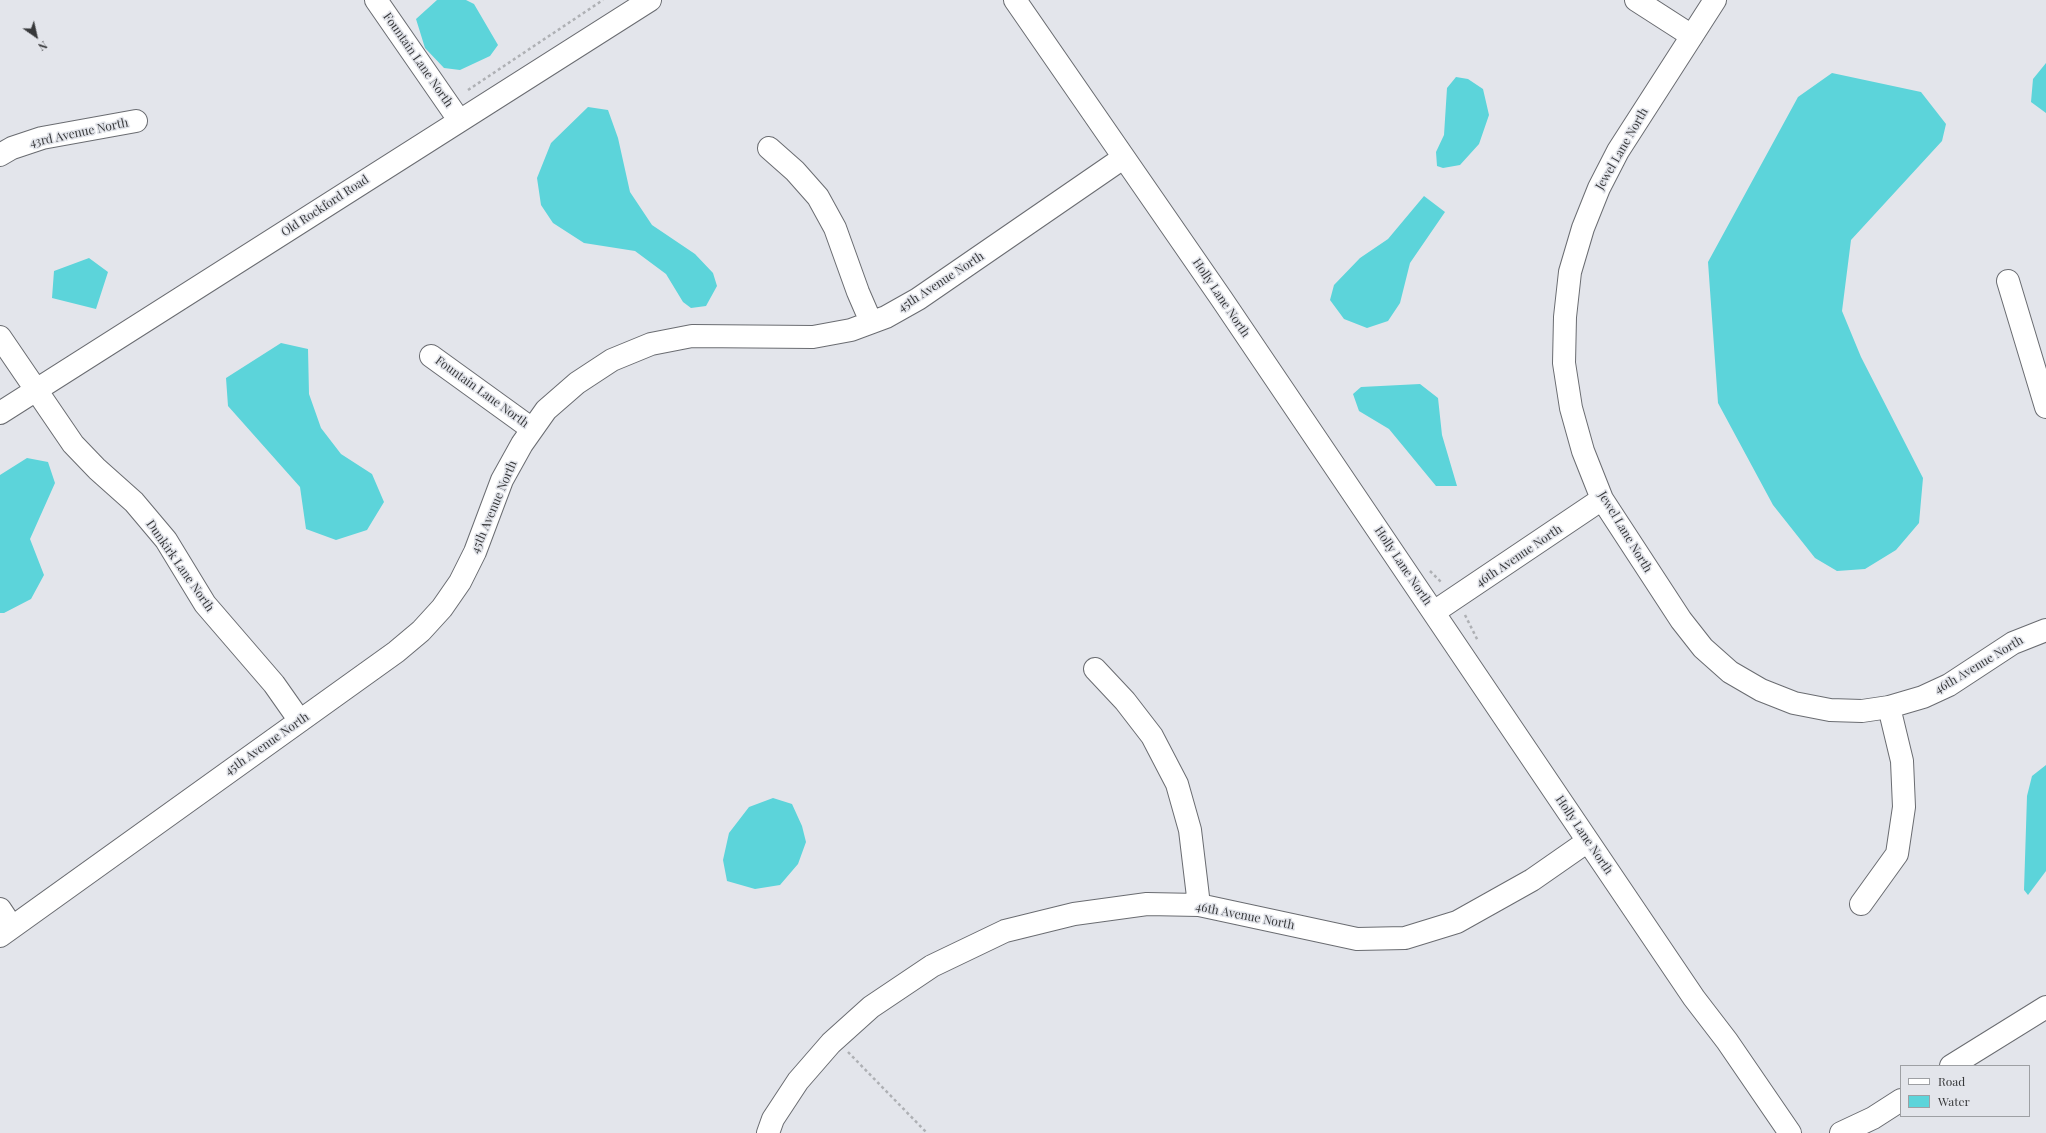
<!DOCTYPE html>
<style>
body{margin:0}
#map{position:relative;width:2046px;height:1133px;overflow:hidden;background:#e3e5eb;font-family:"Playfair Display",serif}
canvas{display:block}
.legend{position:absolute;left:1900px;top:1065px;width:130px;height:52px;box-sizing:border-box;background:#e3e5eb;border:1px solid #9ea0a4;margin:0;padding:5px 7px;list-style:none;font-size:12px;color:#37383a}
.legend li{display:flex;align-items:center;gap:8px;height:20px}
.legend b{width:20px;border:1px solid #9ea0a4}
.north{position:absolute;left:16px;top:16px;width:40px;height:40px;-webkit-text-stroke:3px #e3e5eb;paint-order:stroke;rotate:146deg;font-size:11px;font-weight:700;line-height:16px;text-align:center;color:#37383a}
.north::after{content:'';display:block;margin:auto;width:14px;height:18px;background:#37383a;clip-path:polygon(50% 0,100% 100%,50% 72%,0 100%)}
</style>
<div id="map">
<canvas width="2046" height="1133"></canvas>
<ul class="legend">
<li><b style="height:5px;background:#fff"></b>Road</li>
<li><b style="height:11px;background:#5cd4da"></b>Water</li>
</ul>
<div class="north">N</div>
</div>
<script>
const context = document.querySelector('canvas').getContext('2d');
context.lineJoin = 'round';
function fillPath(path, color) { context.fillStyle = color; context.fill(path, 'evenodd'); }
const shape = rows => new Path2D(rows.map(r => 'M' + r).join(''));
function stroke(path, color, width, dash) { context.strokeStyle = color; context.lineWidth = width; context.lineCap = dash ? 'butt' : 'round'; context.setLineDash(dash || []); context.stroke(path); }
function label(font, color, halo, rows, align = 'center') {
  context.font = font + ' "Playfair Display",serif'; context.lineWidth = 3; context.setLineDash([]); context.textBaseline = 'middle'; context.strokeStyle = halo; context.fillStyle = color; for (const [text, x, y, turn = 0] of rows) {
    context.save(); context.translate(x, y); context.rotate((+turn || 0) * Math.PI / 180); context.textAlign = isNaN(turn) ? turn : align; if (halo) context.strokeText(text, 0, 0); context.fillText(text, 0, 0); context.restore();
  }
}
fillPath(shape([
 [437,0,466,0,474,4,498,45,490,56,460,70,444,68,425,48,416,19],
 [2046,63,2046,113,2031,102,2033,79],
 [1832,73,1921,92,1946,124,1942,141,1851,240,1842,311,1861,357,1923,478,1919,523,1896,550,1865,569,1837,571,1815,558,1773,505,1718,403,1708,262,1798,97],
 [1456,77,1468,79,1483,89,1489,115,1479,144,1460,165,1443,168,1437,166,1436,152,1444,135,1447,88],
 [588,107,608,110,618,138,630,192,652,225,695,254,713,273,717,286,706,306,691,308,683,302,666,274,635,251,584,243,553,223,541,205,537,178,551,143],
 [1424,196,1445,212,1410,263,1400,303,1388,321,1367,328,1344,319,1330,300,1334,285,1360,258,1388,239],
 [89,258,108,272,96,309,52,298,54,271],
 [281,343,308,349,309,394,321,428,341,454,372,474,384,502,367,530,336,540,306,529,300,487,228,406,226,378],
 [1420,384,1438,398,1442,435,1457,486,1436,486,1389,429,1359,411,1353,394,1361,387],
 [27,458,48,462,55,483,30,539,44,575,31,599,4,613,0,613,0,475],
 [2046,765,2046,871,2028,895,2024,890,2027,796,2032,776],
 [773,798,792,804,802,826,806,842,798,864,780,885,755,889,727,881,723,860,729,833,749,807]
]), '#5cd4da');
const minor = shape([
 [376,0,459,120],
 [1015,0,1221,298,1694,998,1727,1041,1790,1133],
 [1636,0,1692,36],
 [1715,0,1618,151,1599,188,1583,228,1570,272,1565,317,1564,363,1571,408,1583,451,1602,499,1681,620,1703,648,1730,672,1761,690,1794,703,1830,710,1862,711,1889,707,1923,697,1949,685,2013,643,2046,630],
 [769,148,795,171,818,197,835,228,858,292,871,322],
 [0,155,12,148,42,138,136,121],
 [2008,281,2046,407],
 [0,337,73,444,97,469,134,502,166,540,205,604,274,684,300,721],
 [431,356,532,429],
 [0,413,650,0],
 [1434,612,1602,499],
 [1095,669,1125,701,1152,736,1177,784,1190,830,1199,905],
 [1861,904,1897,854,1904,807,1902,761,1889,707],
 [0,909,12,927],
 [0,936,396,652,421,631,442,608,460,582,475,552,502,480,522,444,546,410,577,383,612,360,651,344,692,336,813,337,851,330,886,317,918,299,1123,158],
 [1951,1066,2046,1007],
 [768,1133,773,1119,798,1081,831,1043,871,1007,932,966,1005,931,1074,914,1147,904,1199,905,1357,939,1405,938,1457,922,1532,880,1588,841],
 [1841,1133,1873,1118,1901,1100]
]);
stroke(minor, '#6a6c71', 24);
stroke(shape([
 [468,90,603,0],
 [1430,571,1442,583],
 [1465,615,1478,641],
 [848,1052,927,1133]
]), '#aeb0b4', 2.5, [3, 3]);
stroke(minor, '#fff', 22);
label('12px', '#37383a', '#e3e5eb', [
 ["Fountain Lane North",418,60,55],
 ["43rd Avenue North",79,133,-12],
 ["Jewel Lane North",1622,149,-60],
 ["Old Rockford Road",325,206,-33],
 ["45th Avenue North",941,282,-33],
 ["Holly Lane North",1221,298,56],
 ["Fountain Lane North",482,392,36],
 ["45th Avenue North",494,507,-67],
 ["Jewel Lane North",1625,532,59],
 ["46th Avenue North",1519,556,-34],
 ["Dunkirk Lane North",180,566,55],
 ["Holly Lane North",1403,566,56],
 ["46th Avenue North",1979,665,-31],
 ["45th Avenue North",267,744,-35],
 ["Holly Lane North",1584,835,56],
 ["46th Avenue North",1245,916,11]
]);
</script>
